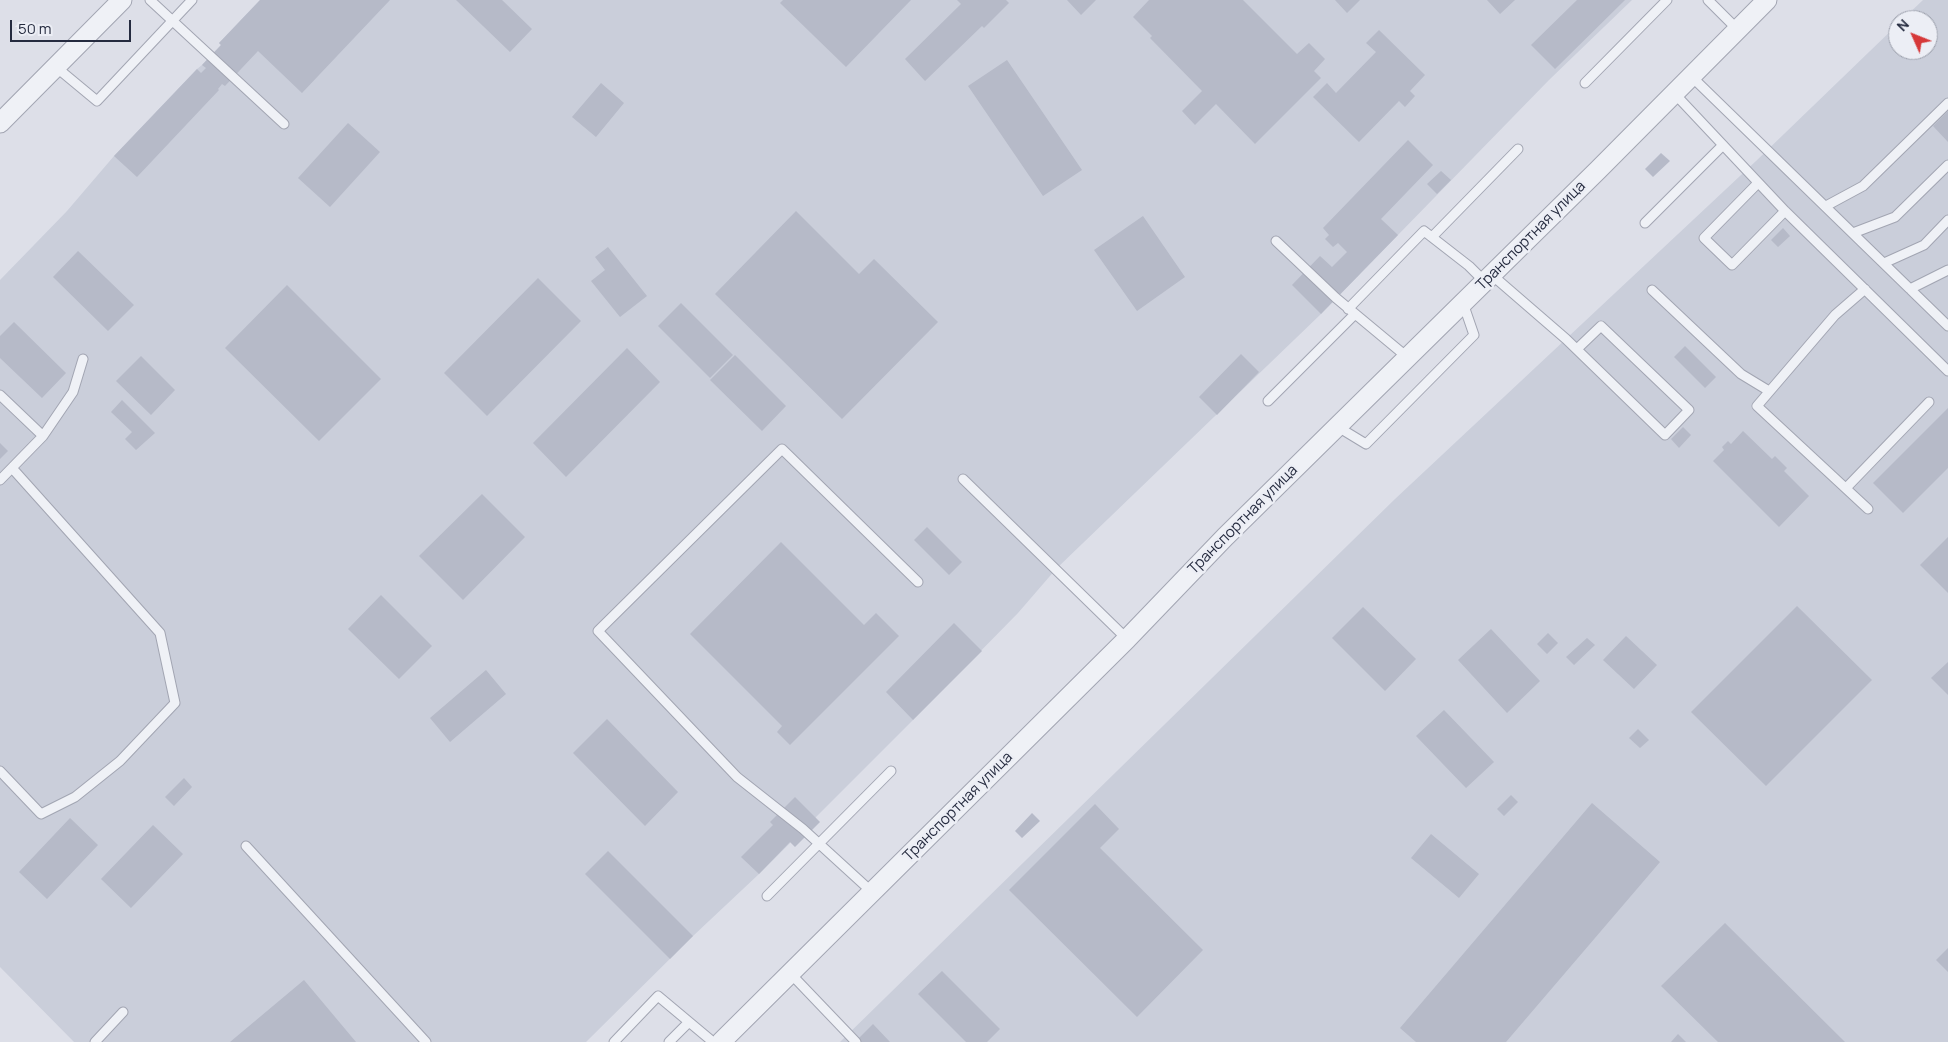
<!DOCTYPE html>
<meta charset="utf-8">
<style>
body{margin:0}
#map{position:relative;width:1948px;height:1042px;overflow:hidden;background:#dddfe8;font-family:Manrope,sans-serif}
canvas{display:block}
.north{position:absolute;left:1888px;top:10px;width:50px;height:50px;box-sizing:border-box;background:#eceef5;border:1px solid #9ca0ac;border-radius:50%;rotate:314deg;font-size:14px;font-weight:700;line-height:20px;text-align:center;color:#252b3f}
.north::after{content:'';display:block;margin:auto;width:18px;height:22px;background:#d63839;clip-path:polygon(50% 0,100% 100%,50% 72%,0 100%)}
.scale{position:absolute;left:10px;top:20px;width:121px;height:22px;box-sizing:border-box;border:2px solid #252b3f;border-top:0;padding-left:6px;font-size:15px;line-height:18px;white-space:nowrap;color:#252b3f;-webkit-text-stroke:4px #eceef5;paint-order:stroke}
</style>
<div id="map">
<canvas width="1948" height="1042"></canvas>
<div class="north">N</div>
<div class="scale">50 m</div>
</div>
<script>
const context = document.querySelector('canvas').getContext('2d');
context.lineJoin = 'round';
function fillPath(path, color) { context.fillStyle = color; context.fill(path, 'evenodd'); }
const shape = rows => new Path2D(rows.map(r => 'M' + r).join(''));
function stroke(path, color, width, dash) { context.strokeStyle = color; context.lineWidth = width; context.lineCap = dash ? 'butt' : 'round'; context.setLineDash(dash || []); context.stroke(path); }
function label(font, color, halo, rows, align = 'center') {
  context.font = font + ' Manrope,sans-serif'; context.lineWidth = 5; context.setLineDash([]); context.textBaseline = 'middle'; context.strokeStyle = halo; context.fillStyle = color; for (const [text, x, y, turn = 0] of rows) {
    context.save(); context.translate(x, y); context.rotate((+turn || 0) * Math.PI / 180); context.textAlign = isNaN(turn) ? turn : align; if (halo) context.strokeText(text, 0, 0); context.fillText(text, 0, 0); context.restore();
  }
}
fillPath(shape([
 [260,0,1632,0,1549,80,1321,314,1056,569,1018,613,913,720,759,874,693,936,586,1042,74,1042,0,967,0,280,67,211,114,156,197,69,202,65,221,45,219,43],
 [1923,0,1948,0,1948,1042,840,1042,1395,499,1756,161,1898,24,1898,50,1928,50,1928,20,1902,20]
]), '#caceda');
fillPath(shape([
 [260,0,390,0,302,93,258,51,225,86,222,84,218,89,219,90,137,177,114,156,197,69,201,73,206,68,202,65,221,45,219,43],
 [456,0,502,0,532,29,510,52],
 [783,0,911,0,846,67,780,3],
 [957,0,1006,0,1009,3,984,28,982,26,925,81,905,59,961,4],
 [1067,0,1096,0,1081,15],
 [1149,0,1243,0,1297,54,1309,43,1325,59,1314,71,1321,78,1255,144,1216,104,1195,125,1182,111,1202,91,1150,38,1152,36,1133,17],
 [1335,0,1360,0,1347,13],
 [1487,0,1515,0,1500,14],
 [1577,0,1625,0,1555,69,1531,45],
 [1379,30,1425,75,1410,91,1415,96,1405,107,1399,101,1359,142,1313,97,1327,83,1336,93,1376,52,1366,43],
 [1007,60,1082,170,1043,196,968,86],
 [601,83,624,103,596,137,572,117],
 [1948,111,1948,142,1933,126],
 [348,123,380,152,330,207,298,178],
 [1408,140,1433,165,1381,219,1398,235,1321,314,1292,285,1320,256,1332,267,1347,252,1338,243,1333,247,1325,239,1329,235,1323,228],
 [1661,153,1670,161,1653,177,1645,169],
 [1441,171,1451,180,1437,194,1427,184],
 [796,211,859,274,874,259,938,322,842,419,715,294],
 [1143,216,1185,277,1137,311,1094,250],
 [1783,228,1790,236,1778,247,1771,240],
 [608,247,647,296,620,317,591,281,605,270,595,257],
 [78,251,134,305,108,331,53,277],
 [538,278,581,321,487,416,444,373],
 [287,285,381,379,319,441,225,348],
 [681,303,733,355,710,378,658,326],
 [14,322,66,373,42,398,0,358,0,336],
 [1685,346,1716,377,1705,388,1674,357],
 [627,348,660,382,566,477,533,443],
 [1241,354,1259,372,1217,415,1199,397],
 [735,355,786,406,762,431,710,380],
 [141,356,175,390,151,415,116,381],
 [122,400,155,433,136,450,125,439,132,432,111,412],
 [1948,408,1948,468,1903,513,1873,483],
 [1683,427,1691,435,1679,448,1671,439],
 [1743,431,1772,459,1775,456,1787,468,1784,471,1809,496,1779,527,1713,461,1724,450,1722,447,1728,441,1731,444],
 [0,443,8,451,0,459],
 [482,494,525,537,463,600,419,556],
 [927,527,962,562,949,575,914,540],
 [1948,537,1948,593,1920,565],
 [781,542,864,625,876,613,899,636,790,745,777,732,782,726,690,634],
 [381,595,432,646,399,679,348,629],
 [1797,606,1872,680,1766,786,1691,712],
 [1363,607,1416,659,1385,691,1332,638],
 [954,623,982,651,913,720,886,692],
 [1491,629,1540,681,1507,713,1458,660],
 [1548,633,1558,643,1547,654,1537,644],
 [1626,636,1657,665,1634,689,1603,660],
 [1587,638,1595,645,1574,665,1566,657],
 [1948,662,1948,695,1931,678],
 [486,670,506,694,450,742,430,718],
 [1444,710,1494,762,1466,788,1416,736],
 [607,719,678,792,645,826,573,753],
 [1638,729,1649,740,1640,748,1629,738],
 [184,778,192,787,174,806,165,797],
 [1511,795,1518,802,1504,816,1497,809],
 [795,797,820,822,795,847,790,842,759,874,741,857,773,825,770,822],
 [1592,803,1660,862,1506,1042,1416,1042,1400,1028],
 [1095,804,1119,829,1100,848,1203,950,1137,1017,1009,890],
 [1032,813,1040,821,1022,838,1015,831],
 [70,818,98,845,47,899,19,872],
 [153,825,183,854,131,908,101,879],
 [1431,834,1479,874,1459,898,1411,858],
 [608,851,693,936,670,959,585,874],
 [1725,923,1845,1042,1718,1042,1661,986],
 [1948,948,1948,972,1936,960],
 [942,971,1000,1029,987,1042,966,1042,918,994],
 [304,980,356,1042,230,1042],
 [873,1024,890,1042,855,1042],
 [1678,1034,1686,1042,1671,1042]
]), '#b6bac8');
const lane = shape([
 [150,0,284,124],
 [1708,0,1737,29],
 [56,67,97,101,192,0],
 [1691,76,1948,326],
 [1585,83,1667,0],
 [1674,93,1785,211,1948,371],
 [1758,183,1704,238,1732,265,1785,211],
 [1826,206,1863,186,1948,103],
 [1645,223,1723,145],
 [1853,233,1895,217,1948,165],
 [1432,237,1518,149],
 [1276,241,1336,298,1407,357],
 [1884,263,1924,245,1948,220],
 [1492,275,1566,339,1665,435,1689,410,1601,326,1577,349],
 [1865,289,1835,315,1757,406,1868,509],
 [1910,289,1948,270],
 [1652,290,1741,374,1769,391],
 [1348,309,1424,231,1469,266,1485,282],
 [0,395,43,436],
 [1268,401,1355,314],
 [1338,427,1366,444,1474,335,1463,303],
 [963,479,1127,639],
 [0,480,43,436,73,392,83,359],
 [1846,488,1929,402],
 [0,771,41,814,75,797,120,761,175,703,160,633,12,468],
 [246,846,426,1042],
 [872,892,803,829,737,777,598,631,782,449,918,582],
 [767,896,891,771],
 [790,973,856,1042],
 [95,1042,123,1012],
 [614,1042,658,996,713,1042],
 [669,1042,689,1022]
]);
const street = shape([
 [0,123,122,0],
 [721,1042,1127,639,1225,537,1598,170,1767,0]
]);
stroke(lane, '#a2a5b2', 11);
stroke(street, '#a2a5b2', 21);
stroke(lane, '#eff1f6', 9);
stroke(street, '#eff1f6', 19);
label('15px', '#252b3f', '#eceef5', [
 ["Транспортная улица",1531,236,-45],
 ["Транспортная улица",1243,520,-45],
 ["Транспортная улица",958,807,-45]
]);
</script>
